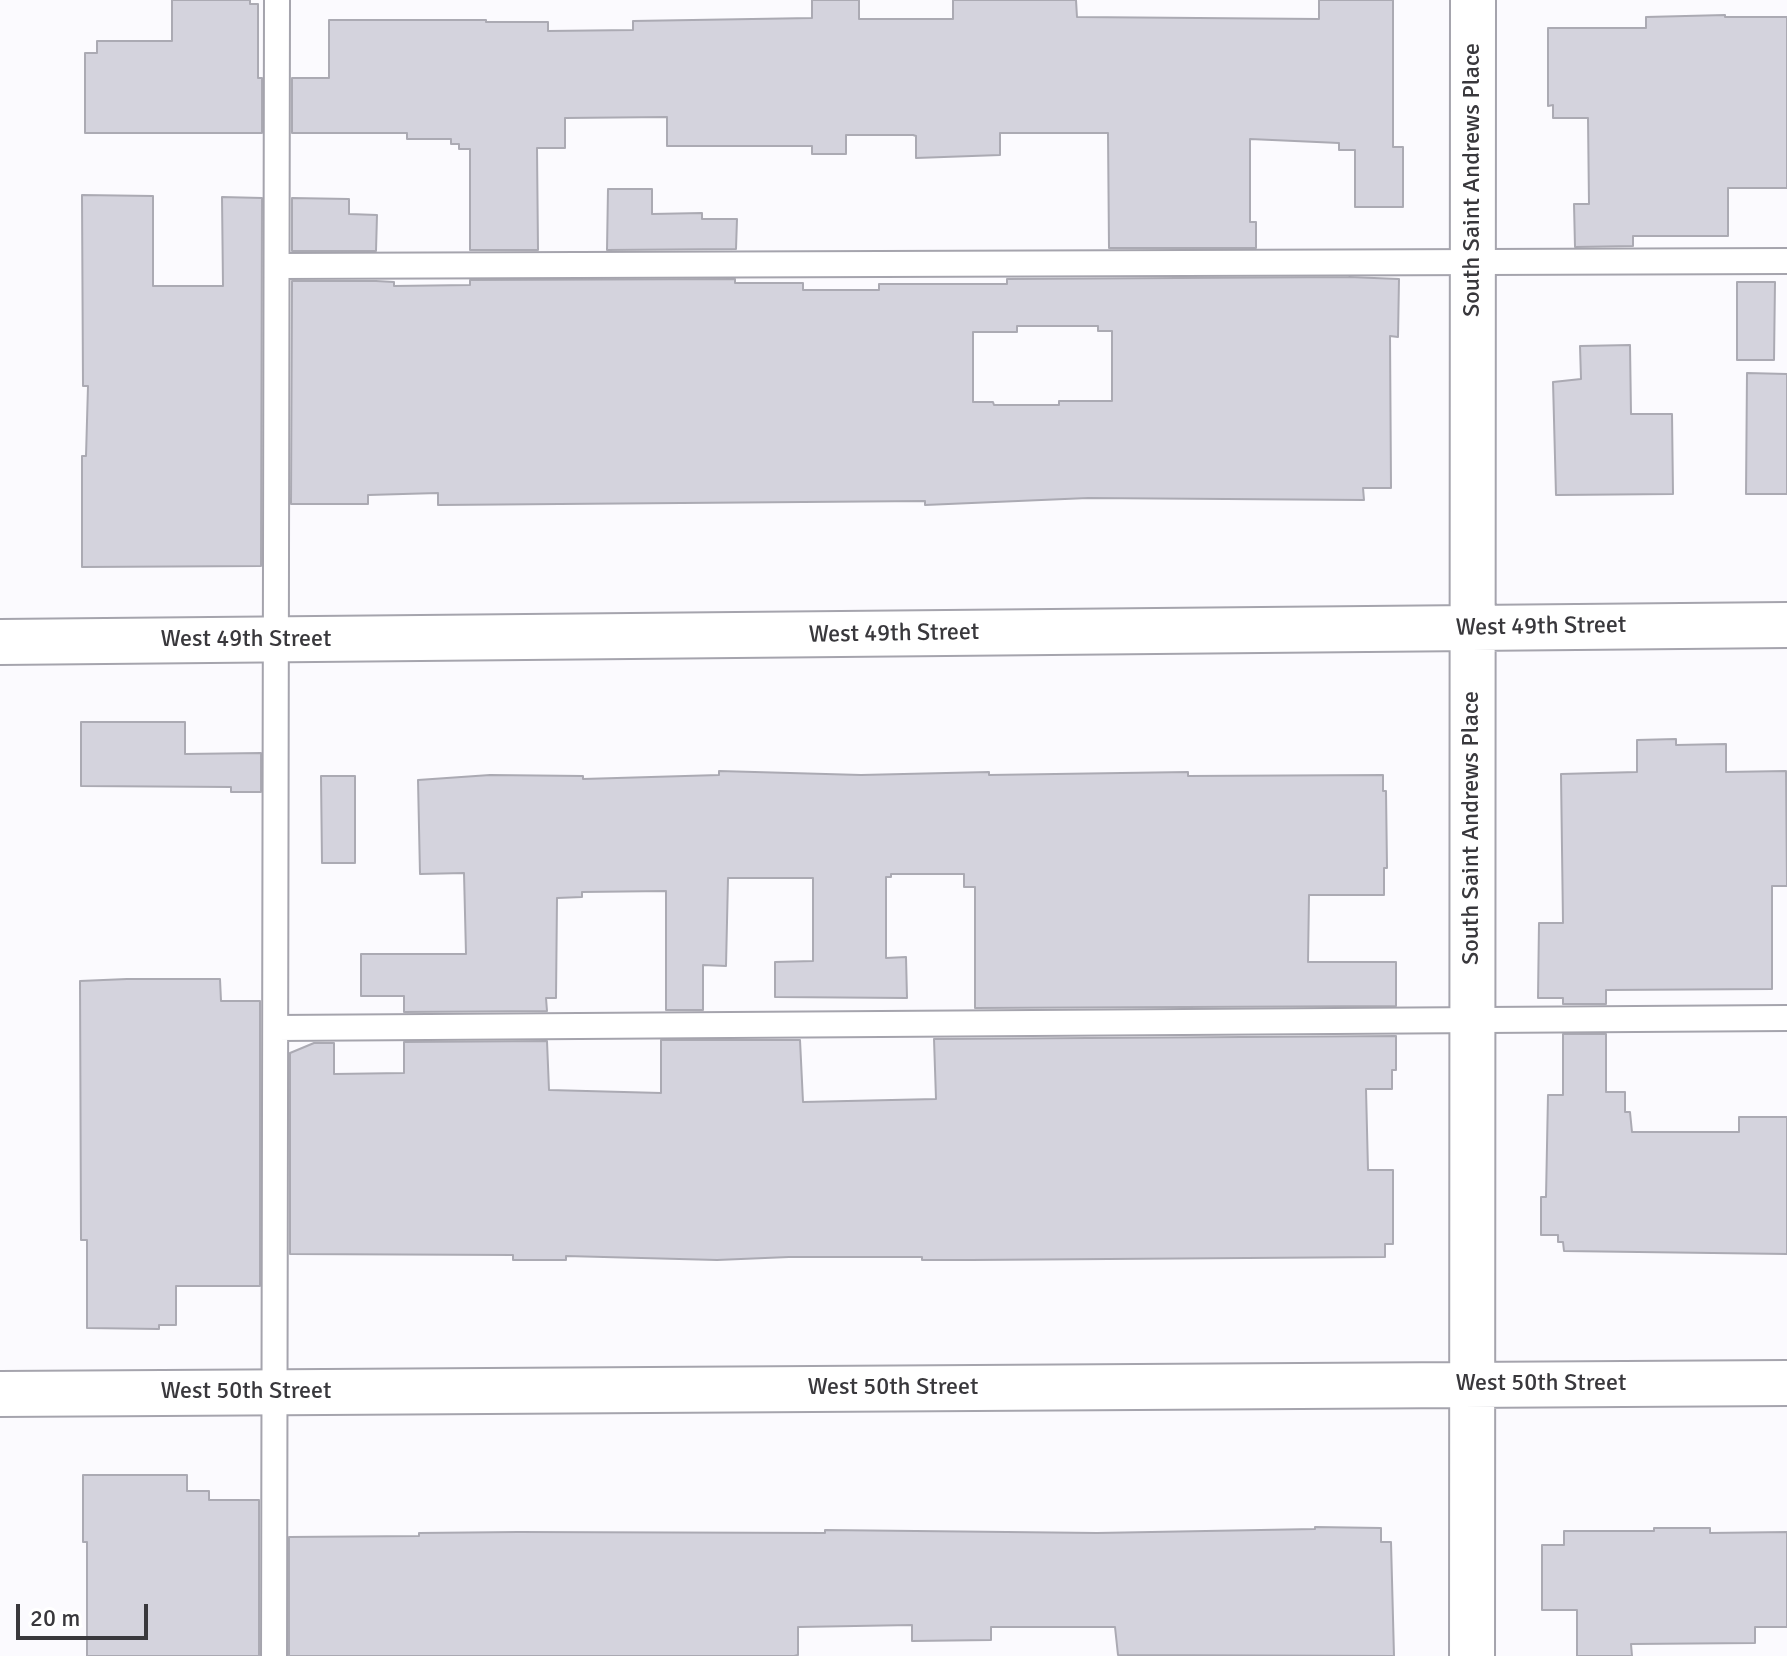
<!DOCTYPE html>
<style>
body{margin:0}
#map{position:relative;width:1787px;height:1656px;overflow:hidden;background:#fbfafe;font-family:Signika,sans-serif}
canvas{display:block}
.scale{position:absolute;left:16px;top:1604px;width:132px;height:36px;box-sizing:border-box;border:4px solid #39383c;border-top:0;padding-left:10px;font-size:24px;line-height:28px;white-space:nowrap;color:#39383c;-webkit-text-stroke:6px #fff;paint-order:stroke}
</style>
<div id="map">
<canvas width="1787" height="1656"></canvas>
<div class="scale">20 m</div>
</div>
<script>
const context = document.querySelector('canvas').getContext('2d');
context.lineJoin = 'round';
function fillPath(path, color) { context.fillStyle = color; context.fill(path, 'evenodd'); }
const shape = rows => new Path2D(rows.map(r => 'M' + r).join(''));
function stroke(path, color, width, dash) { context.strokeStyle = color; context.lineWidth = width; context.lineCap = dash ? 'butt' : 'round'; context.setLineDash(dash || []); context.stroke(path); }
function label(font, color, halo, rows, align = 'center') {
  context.font = font + ' Signika,sans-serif'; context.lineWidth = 7; context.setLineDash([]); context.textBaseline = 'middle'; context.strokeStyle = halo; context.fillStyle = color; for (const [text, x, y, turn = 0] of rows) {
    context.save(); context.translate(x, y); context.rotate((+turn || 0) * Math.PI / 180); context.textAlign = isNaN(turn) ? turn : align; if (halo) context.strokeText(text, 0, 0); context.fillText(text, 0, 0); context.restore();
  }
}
const building = shape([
 [172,0,250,0,250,4,258,4,258,78,262,78,262,133,85,133,85,53,97,53,97,41,172,41,172,0],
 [812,0,859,0,859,19,953,19,953,0,1076,0,1077,17,1319,19,1319,0,1393,0,1393,147,1403,147,1403,207,1355,207,1355,150,1339,150,1339,143,1250,139,1250,222,1256,222,1256,248,1109,248,1108,133,1000,133,1000,155,916,158,916,136,913,135,846,135,846,154,812,154,812,146,667,146,667,117,565,118,565,148,537,148,538,250,470,250,470,149,459,149,459,144,451,144,451,139,407,139,407,133,292,133,292,78,329,78,329,20,486,20,486,22,548,22,548,31,633,30,633,21,812,18,812,0],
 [1725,15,1725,17,1787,17,1787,188,1728,188,1728,236,1633,236,1633,246,1575,247,1574,204,1589,204,1588,118,1553,118,1553,105,1548,106,1548,28,1646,28,1646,17,1725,15],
 [608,189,652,189,652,214,702,213,702,219,737,219,736,249,607,250,608,189],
 [82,195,153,196,153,286,223,286,222,197,262,198,261,566,82,567,82,456,86,456,88,386,83,386,82,195],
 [292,198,349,199,349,214,377,215,376,251,292,251,292,198],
 [1349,277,1399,279,1398,337,1390,336,1391,488,1363,488,1364,500,1088,498,925,505,925,501,438,505,438,493,368,495,368,504,291,504,292,281,376,281,394,282,394,286,470,285,470,280,735,279,735,283,803,283,803,290,879,290,879,284,1007,284,1007,279,1349,277],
 [1017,326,1098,326,1098,331,1112,331,1112,401,1059,401,1059,405,994,405,993,402,973,402,973,332,1017,332,1017,326],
 [1737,282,1775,282,1774,360,1737,360,1737,282],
 [1630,345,1631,414,1672,414,1673,494,1556,495,1553,382,1581,379,1580,346,1630,345],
 [1747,373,1787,374,1787,494,1746,494,1747,373],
 [81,722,185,722,185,754,261,753,261,792,231,792,231,787,81,786,81,722],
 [1676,739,1676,745,1726,744,1726,772,1786,771,1787,886,1772,886,1772,989,1606,990,1606,1004,1563,1004,1563,998,1538,998,1539,923,1563,923,1561,774,1637,772,1637,740,1676,739],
 [719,771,861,775,989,772,989,775,1188,772,1188,776,1383,775,1383,791,1386,791,1387,868,1384,868,1384,895,1309,895,1308,962,1396,962,1396,1006,975,1008,975,887,964,887,964,874,891,874,891,877,886,877,886,958,906,957,907,998,775,997,775,962,813,961,813,878,728,878,726,966,703,965,703,1010,666,1010,666,891,582,892,582,897,557,898,556,998,546,998,547,1011,404,1012,404,996,361,996,361,954,466,954,464,873,420,874,418,780,490,775,583,776,583,779,719,775,719,771],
 [321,776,355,776,355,863,322,863,321,776],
 [127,979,220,979,221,1001,260,1001,260,1286,176,1286,176,1325,159,1325,159,1329,87,1328,87,1240,81,1240,80,981,127,979],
 [1563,1034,1606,1034,1606,1092,1625,1092,1625,1112,1630,1112,1632,1132,1739,1132,1739,1117,1787,1117,1787,1254,1564,1251,1563,1242,1558,1242,1558,1235,1541,1235,1541,1197,1546,1197,1548,1095,1563,1095,1563,1034],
 [1396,1036,1396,1070,1392,1070,1392,1089,1366,1089,1368,1170,1393,1170,1393,1244,1385,1244,1385,1257,971,1260,922,1260,922,1257,789,1257,717,1260,566,1256,566,1260,513,1260,513,1255,290,1254,290,1053,314,1043,334,1043,334,1074,404,1073,404,1042,547,1041,549,1090,661,1093,661,1040,800,1040,803,1102,936,1099,934,1039,1396,1036],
 [83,1475,187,1475,187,1491,209,1491,209,1500,259,1500,259,1656,87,1656,87,1542,83,1542,83,1475],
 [1315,1527,1381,1528,1381,1542,1391,1542,1394,1656,1118,1655,1115,1627,991,1627,991,1640,912,1641,912,1625,798,1627,798,1655,794,1656,289,1656,289,1537,419,1536,419,1533,518,1532,825,1533,825,1530,1097,1533,1315,1529,1315,1527],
 [1654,1528,1710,1528,1710,1533,1787,1532,1787,1627,1755,1627,1755,1643,1631,1644,1632,1656,1577,1656,1577,1610,1542,1610,1542,1545,1564,1545,1564,1531,1654,1531,1654,1528]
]);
fillPath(building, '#d4d3dd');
stroke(building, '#abaab3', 2);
const service = shape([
 [277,266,1787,261],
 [277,1028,1787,1018],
 [274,1656,277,0]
]);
const minor = shape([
 [0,642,1787,625],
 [0,1394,1787,1383],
 [1472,1656,1473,0]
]);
stroke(service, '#a5a4ad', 28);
stroke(minor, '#a5a4ad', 48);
stroke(service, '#fff', 24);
stroke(minor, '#fff', 44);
label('24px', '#39383c', '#fff', [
 ["South Saint Andrews Place",1473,180,-90],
 ["West 49th Street",1541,627,-1],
 ["West 49th Street",894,634,-1],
 ["West 49th Street",246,640],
 ["South Saint Andrews Place",1472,828,-90],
 ["West 50th Street",1541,1384],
 ["West 50th Street",893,1388],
 ["West 50th Street",246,1392]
]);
</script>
